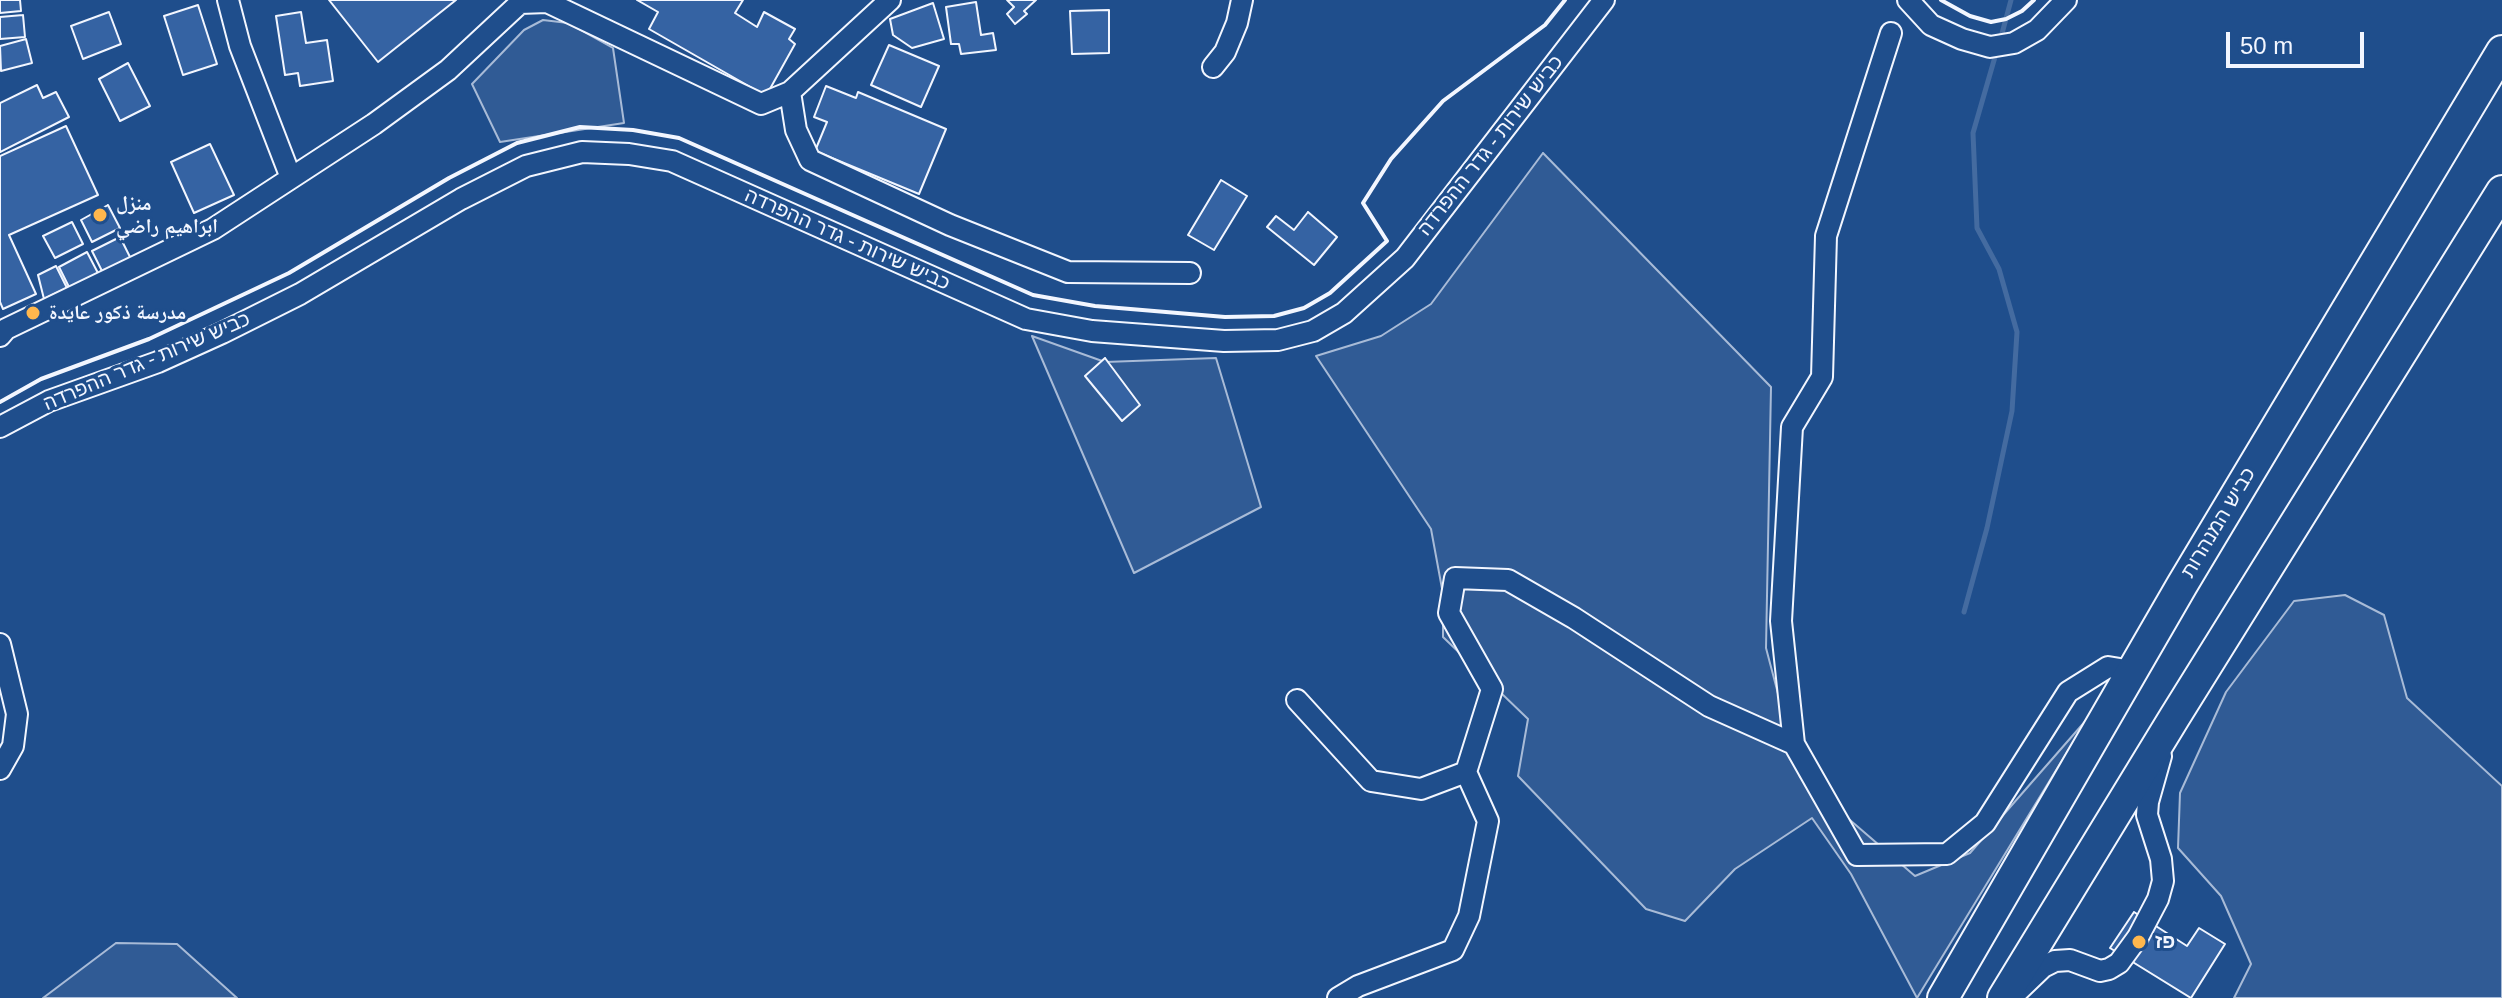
<!DOCTYPE html>
<meta charset="utf-8">
<style>
body{margin:0}
#map{position:relative;width:2502px;height:998px;overflow:hidden;background:#1f4e8c;font-family:Arial,sans-serif}
canvas{display:block}
.scale{position:absolute;left:2226px;top:32px;width:138px;height:36px;box-sizing:border-box;border:4px solid #f2f6ff;border-top:0;padding-left:10px;font-size:24px;line-height:28px;white-space:nowrap;color:#f2f6ff;-webkit-text-stroke:6px #1f4e8c;paint-order:stroke}
</style>
<div id="map">
<canvas width="2502" height="998"></canvas>
<div class="scale">50 m</div>
</div>
<script>
const context = document.querySelector('canvas').getContext('2d');
context.lineJoin = 'round';
function fillPath(path, color) { context.fillStyle = color; context.fill(path, 'evenodd'); }
const shape = rows => new Path2D(rows.map(r => 'M' + r).join(''));
function stroke(path, color, width, dash) { context.strokeStyle = color; context.lineWidth = width; context.lineCap = dash ? 'butt' : 'round'; context.setLineDash(dash || []); context.stroke(path); }
function label(font, color, halo, rows, align = 'center') {
  context.font = font + ' Arial,"Noto Naskh Arabic",Heebo,sans-serif'; context.lineWidth = 6; context.setLineDash([]); context.textBaseline = 'middle'; context.strokeStyle = halo; context.fillStyle = color; for (const [text, x, y, turn = 0] of rows) {
    context.save(); context.translate(x, y); context.rotate((+turn || 0) * Math.PI / 180); context.textAlign = isNaN(turn) ? turn : align; if (halo) context.strokeText(text, 0, 0); context.fillText(text, 0, 0); context.restore();
  }
}
const built = shape([
 [543,20,568,23,613,48,624,123,500,142,472,84,524,30,543,20],
 [1543,153,1771,387,1766,648,1800,777,1915,876,1970,853,2088,718,1917,998,1851,874,1812,818,1735,869,1685,921,1646,909,1518,776,1528,719,1443,637,1443,594,1431,529,1316,356,1381,336,1431,304,1543,153],
 [1032,336,1105,362,1216,358,1261,507,1134,573,1032,336],
 [2345,595,2384,615,2407,698,2502,786,2502,998,2234,998,2251,964,2221,896,2178,848,2180,793,2226,692,2294,601,2345,595],
 [116,943,177,944,237,998,43,998,116,943]
]);
fillPath(built, '#305b95');
stroke(built, '#a8bbd7', 2);
stroke(shape([
 [2000,41,2011,0],
 [1964,612,1987,528,2012,411,2017,332,1999,269,1977,228,1973,133,1997,50]
]), '#446ba0', 5);
const building = shape([
 [0,0,20,0,21,11,0,13,0,0],
 [329,0,456,0,378,62,329,0],
 [637,0,743,0,735,13,757,27,764,12,795,29,789,39,795,44,766,96,649,29,658,12,637,0],
 [1007,0,1036,0,1024,11,1027,14,1015,24,1007,14,1014,7,1007,0],
 [976,2,981,35,993,33,996,50,961,54,959,44,951,44,946,7,976,2],
 [933,3,944,39,912,48,893,35,890,19,933,3],
 [198,5,217,64,183,75,164,16,198,5],
 [1109,10,1109,53,1072,54,1070,11,1109,10],
 [109,12,121,44,83,59,71,26,109,12],
 [301,12,306,43,327,40,333,81,300,86,298,73,285,75,276,16,301,12],
 [23,15,25,37,0,39,0,17,23,15],
 [26,39,32,63,1,71,0,46,26,39],
 [889,45,939,66,921,107,871,85,889,45],
 [128,63,150,106,120,121,99,79,128,63],
 [37,85,43,98,56,92,69,117,0,152,0,103,37,85],
 [826,86,856,98,858,92,946,129,919,194,815,151,827,122,814,117,826,86],
 [66,126,98,195,9,235,36,294,3,309,0,302,0,156,66,126],
 [210,144,234,195,194,213,171,162,210,144],
 [1221,180,1247,196,1214,250,1188,235,1221,180],
 [108,205,120,228,92,242,81,220,108,205],
 [1308,212,1337,237,1314,265,1267,227,1276,216,1294,230,1308,212],
 [72,222,83,244,55,258,43,236,72,222],
 [120,237,131,259,103,273,92,251,120,237],
 [87,252,99,275,70,289,59,267,87,252],
 [56,266,67,288,44,299,38,275,56,266],
 [1105,358,1140,405,1122,421,1085,376,1105,358],
 [2134,912,2187,946,2199,928,2225,944,2191,998,2110,948,2134,912]
]);
fillPath(building, '#3563a3');
stroke(building, '#f2f6ff', 2);
const minor = shape([
 [228,0,240,46,291,178],
 [1908,0,1931,25,1962,39,1990,47,2014,43,2037,30,2066,0],
 [1213,67,1225,52,1237,23,1242,0],
 [790,92,796,130,810,160,950,225,1068,272,1190,273],
 [0,336,6,329,213,229,374,124,448,70,520,3,547,2,761,104,790,92,890,0],
 [0,427,49,401,158,362,222,333,300,294,461,199,526,166,582,152,629,154,672,161,1026,319,1092,331,1224,341,1278,340,1313,331,1344,313,1405,258,1604,0],
 [0,644,17,714,13,746,0,769],
 [1297,700,1371,781,1421,789,1466,772,1492,689,1449,613,1455,578,1508,580,1574,618,1709,706,1794,744,1857,855,1947,854,1985,823,2068,692,2108,667,2132,671],
 [1794,744,1781,621,1792,427,1822,377,1826,236,1891,33],
 [2017,992,2043,967,2055,961,2070,960,2100,971,2109,969,2119,963,2138,937,2158,899,2163,881,2161,859,2147,815,2148,802,2161,756],
 [1338,998,1358,986,1453,950,1469,916,1488,821,1466,772]
]);
const highway = shape([
 [1943,998,2182,585,2502,51],
 [2003,998,2174,718,2502,191]
]);
stroke(minor, '#f2f6ff', 24);
stroke(highway, '#f2f6ff', 34);
stroke(minor, '#1f4e8c', 20);
stroke(highway, '#1f4e8c', 30);
stroke(shape([
 [1941,0,1970,16,1991,22,2006,19,2022,11,2034,0],
 [0,402,41,379,149,339,289,273,449,178,517,143,580,127,633,130,679,138,1033,295,1095,306,1225,317,1274,316,1304,308,1330,293,1387,241,1363,203,1391,159,1443,101,1545,25,1565,0]
]), '#f2f6ff', 4);
for (const [x, y, r, color] of [
 [100,215,8,"#ffb74d"],
 [33,313,8,"#ffb74d"],
 [2139,942,8,"#ffb74d"]
]) { const dot = new Path2D(); dot.arc(x, y, r, 0, 2 * Math.PI); context.fillStyle = color; context.fill(dot); stroke(dot, '#1f4e8c', 3); }
label('20px', '#f2f6ff', '#1f4e8c', [
 ["כביש שירות - גדר ההפרדה",1491,146,-52],
 ["כביש שירות - גדר ההפרדה",847,240,24],
 ["כביש שירות - גדר ההפרדה",147,362,-23],
 ["כביש המנהרות",2219,523,-59]
]);
label('bold 20px', '#f2f6ff', '#1f4e8c', [
 ["منزل",116,204],
 ["ابراهيم راضي",116,227],
 ["مدرسة ذكور عايدة",49,313],
 ["פז",2155,942]
], 'left');
</script>
